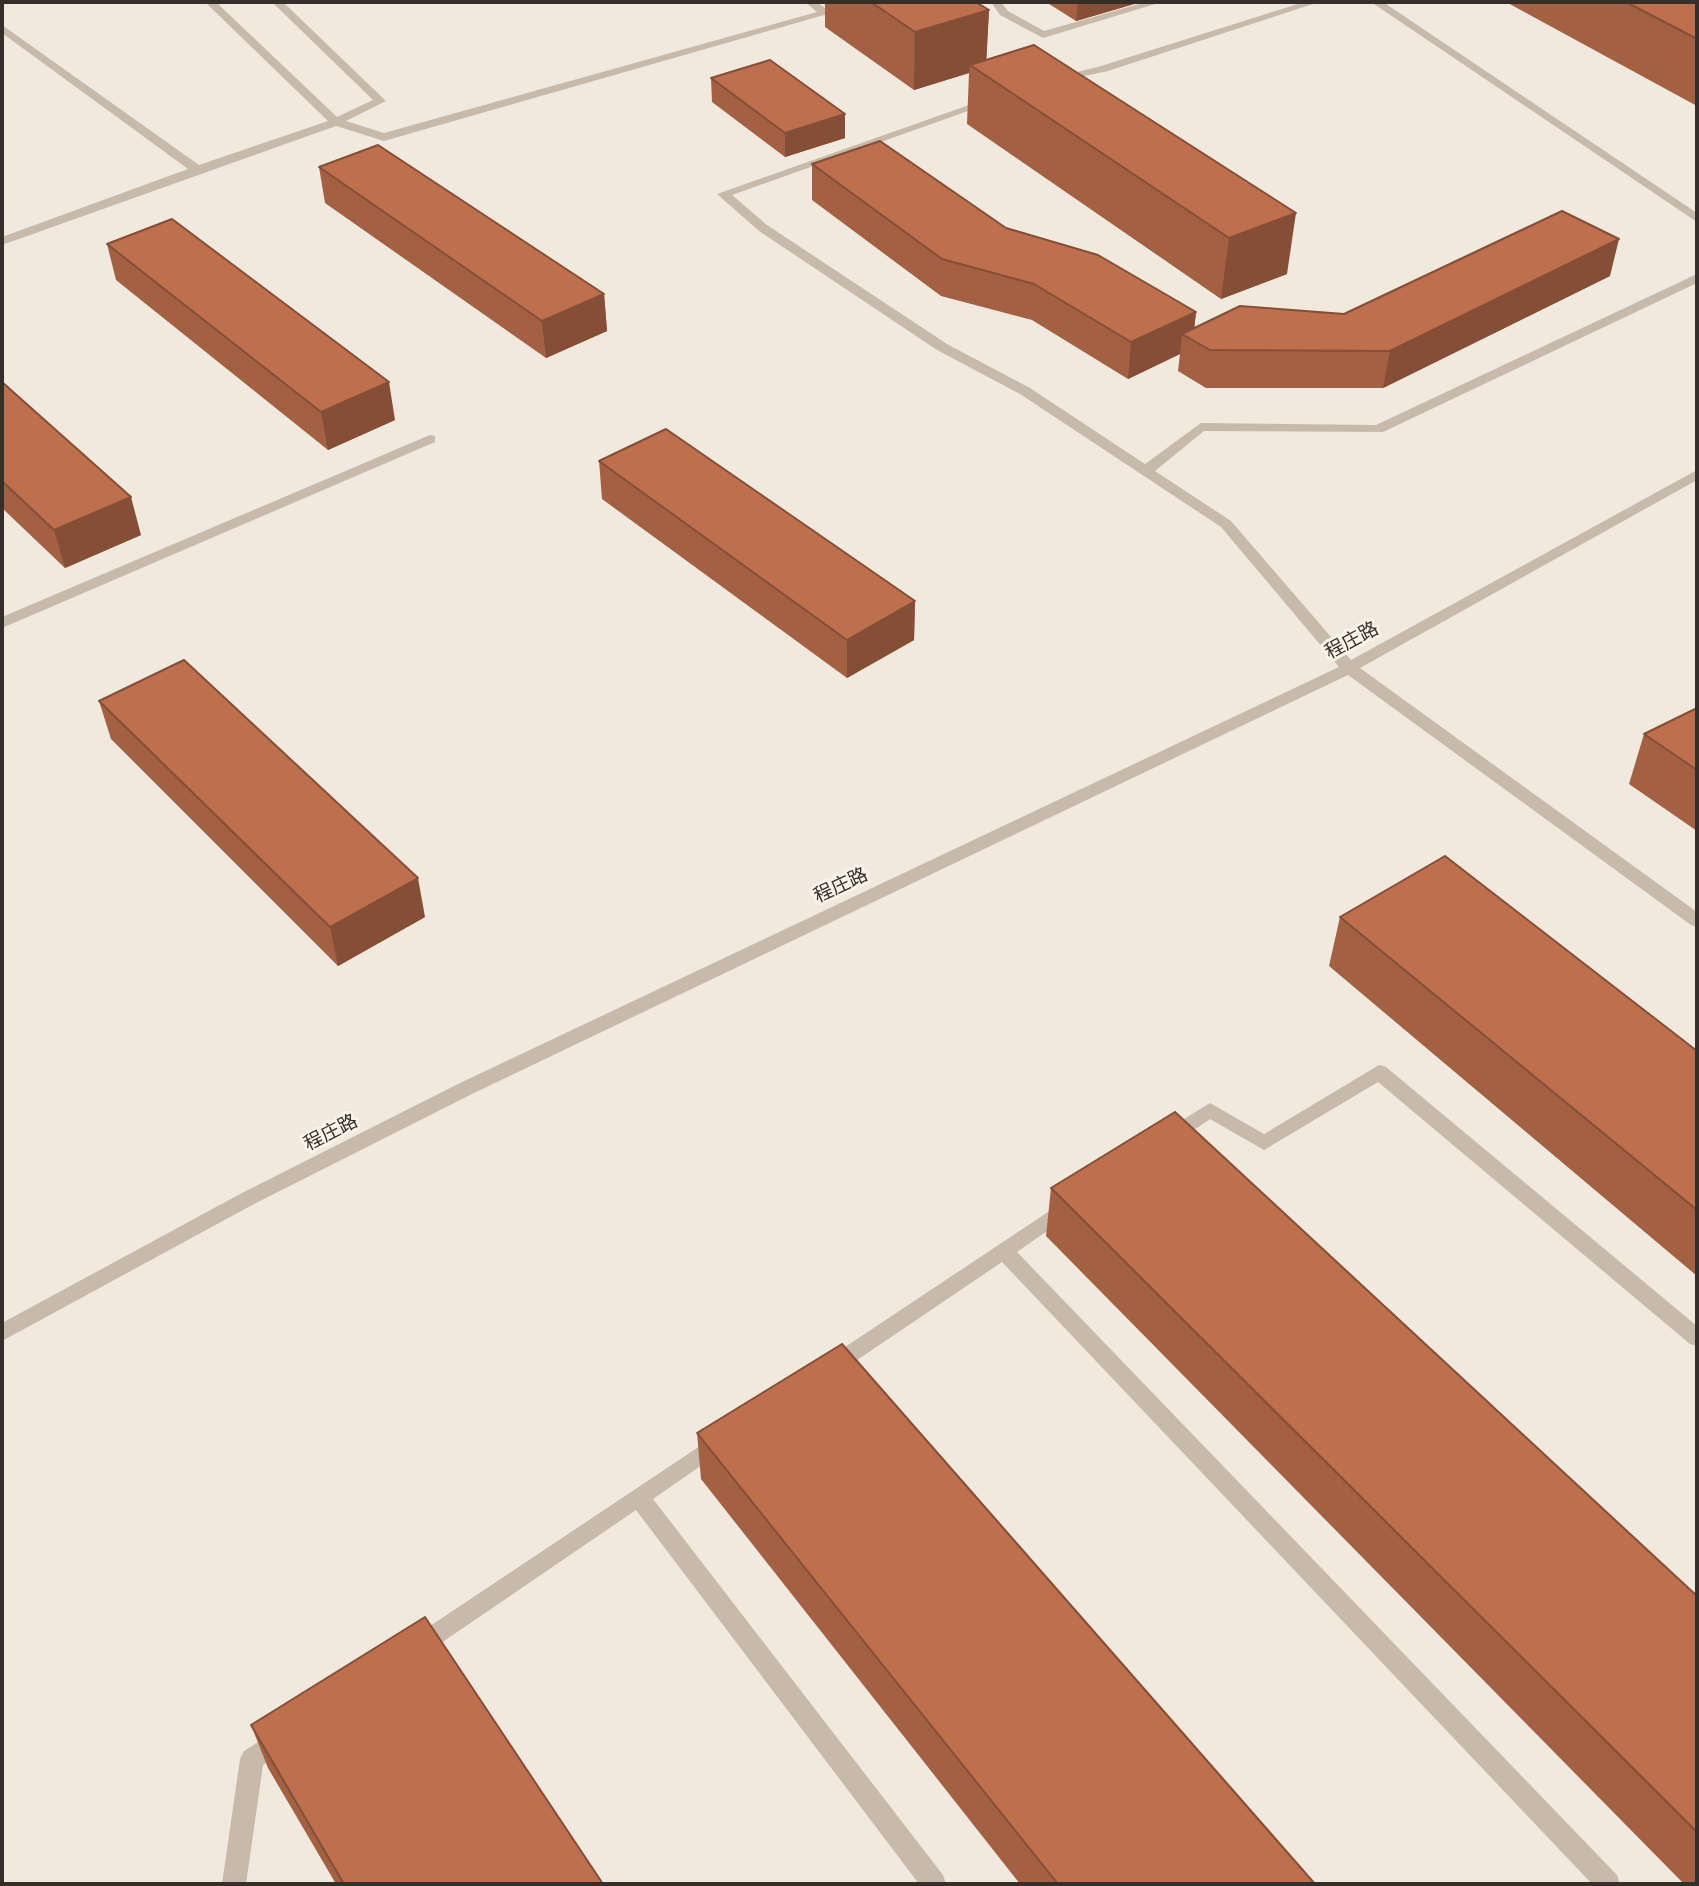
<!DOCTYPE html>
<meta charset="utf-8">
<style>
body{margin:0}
#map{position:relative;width:1699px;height:1886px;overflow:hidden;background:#f1e9de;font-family:Manrope,sans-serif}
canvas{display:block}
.frame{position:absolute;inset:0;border:4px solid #362e29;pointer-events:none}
</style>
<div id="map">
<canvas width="1699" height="1886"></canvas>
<div class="frame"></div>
</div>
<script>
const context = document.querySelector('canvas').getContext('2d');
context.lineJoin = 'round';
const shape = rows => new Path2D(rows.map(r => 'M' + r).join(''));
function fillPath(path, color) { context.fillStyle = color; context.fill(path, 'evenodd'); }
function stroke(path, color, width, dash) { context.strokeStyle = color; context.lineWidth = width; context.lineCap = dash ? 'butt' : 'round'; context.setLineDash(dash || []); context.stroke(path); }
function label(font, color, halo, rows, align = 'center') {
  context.font = font + ' Manrope,"Noto Sans SC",sans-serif'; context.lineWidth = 6; context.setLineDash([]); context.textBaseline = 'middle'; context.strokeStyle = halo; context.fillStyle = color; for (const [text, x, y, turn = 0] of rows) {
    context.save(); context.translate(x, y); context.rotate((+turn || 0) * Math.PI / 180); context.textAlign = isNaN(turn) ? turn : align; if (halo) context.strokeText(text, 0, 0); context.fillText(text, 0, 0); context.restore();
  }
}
fillPath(shape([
 [205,2,216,2,337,117,373,100,272,2,283,2,386,101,346,121,384,133,817,12,805,2,817,2,831,13,384,141,336,126,2,245,2,237,188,169,2,33,2,25,199,165,328,121,205,2],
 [991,2,1001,2,1008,11,1044,31,1146,2,1162,2,1043,38,1000,15,991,2],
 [1304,2,1319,2,1108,71,1056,82,1050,79,1101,66,1304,2],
 [1371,2,1383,2,1697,213,1697,222,1371,2],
 [986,99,996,101,732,195,767,225,947,344,1030,388,1145,464,1201,423,1376,425,1697,274,1697,283,1383,432,1204,431,1155,471,1231,521,1351,660,1697,470,1697,480,1360,668,1697,912,1697,927,1691,925,1348,675,474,1093,254,1204,2,1341,2,1323,240,1194,460,1083,1339,667,1221,527,1020,394,937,350,759,231,717,194,986,99],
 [430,435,435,436,435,442,2,628,2,617,430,435],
 [1379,1065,1386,1067,1697,1326,1697,1346,1690,1344,1378,1082,1264,1150,1210,1119,1177,1142,1163,1142,1161,1137,1163,1132,1210,1103,1264,1134,1379,1065],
 [1066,1200,1073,1203,1076,1208,1073,1213,1017,1252,1617,1875,1620,1884,1592,1884,1002,1262,838,1373,831,1376,824,1373,821,1367,824,1361,1066,1200],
 [718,1434,725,1437,729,1443,725,1449,653,1499,943,1875,946,1884,919,1884,636,1510,425,1654,417,1657,409,1654,406,1647,409,1640,718,1434],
 [280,1728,288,1731,292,1739,288,1747,263,1765,246,1884,222,1884,240,1759,244,1751,280,1728]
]), '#c8baaa');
fillPath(shape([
 [825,2,976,2,989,10,986,60,1287,274,1221,299,967,124,969,73,914,90,825,27],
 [1046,2,1141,2,1076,21],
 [1506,2,1697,2,1697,106],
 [711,78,845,138,785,157,712,102],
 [812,164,1006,228,1196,312,1194,328,1344,314,1610,276,1383,388,1206,388,1178,371,1180,354,1128,379,1032,320,941,296,812,200],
 [319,167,604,294,607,331,546,358,325,203],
 [107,244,395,420,328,450,116,280],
 [2,382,141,535,65,568,2,508],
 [599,461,915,601,914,640,847,678,602,499],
 [99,701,425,917,338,966,111,739],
 [1697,708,1697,831,1629,784,1644,734],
 [1340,917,1697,1051,1697,1276,1329,966],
 [1051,1188,1697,1596,1697,1884,1684,1884,1046,1236],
 [697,1433,1315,1884,1020,1884,701,1479],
 [251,1725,603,1884,336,1884,268,1768]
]), '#a36043');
fillPath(shape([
 [1078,2,1141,2,1076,21],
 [989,10,986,68,970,65,969,73,914,90,915,32],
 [845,114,845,138,785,157,785,133],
 [1296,213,1287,274,1221,299,1229,238],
 [1619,239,1610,276,1383,388,1390,351],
 [604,294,607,331,546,358,542,321],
 [1196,312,1193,340,1182,334,1180,354,1128,379,1131,342],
 [389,382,395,420,328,450,321,412],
 [131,497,141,535,65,568,54,530],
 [915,601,914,640,847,678,847,640],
 [418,878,425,917,338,966,330,927]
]), '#854e37');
const building = shape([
 [871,2,976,2,989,10,915,32,871,2],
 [1626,2,1697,2,1697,39,1626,2],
 [1034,45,1296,213,1229,238,970,65,1034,45],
 [770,60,845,114,785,133,711,78,770,60],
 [880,141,1006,228,1098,255,1196,312,1131,342,1034,284,942,259,812,164,880,141],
 [378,145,604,294,542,321,319,167,378,145],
 [1562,211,1619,239,1390,351,1210,350,1182,334,1240,306,1344,314,1562,211],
 [172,219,389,382,321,412,107,244,172,219],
 [2,382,131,497,54,530,2,481,2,382],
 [666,429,915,601,847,640,599,461,666,429],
 [184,660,418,878,330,927,99,701,184,660],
 [1697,708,1697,770,1644,734,1697,708],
 [1445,856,1697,1051,1697,1210,1340,917,1445,856],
 [1175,1112,1697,1596,1697,1832,1051,1188,1175,1112],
 [842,1344,1315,1884,1058,1884,697,1433,842,1344],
 [425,1617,603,1884,344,1884,251,1725,425,1617]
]);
fillPath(building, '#be704e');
stroke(building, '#854e37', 2);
label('19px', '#362e29', '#f9f3ea', [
 ["程庄路",1352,641,-28],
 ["程庄路",841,886,-25],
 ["程庄路",331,1133,-27]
]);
</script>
